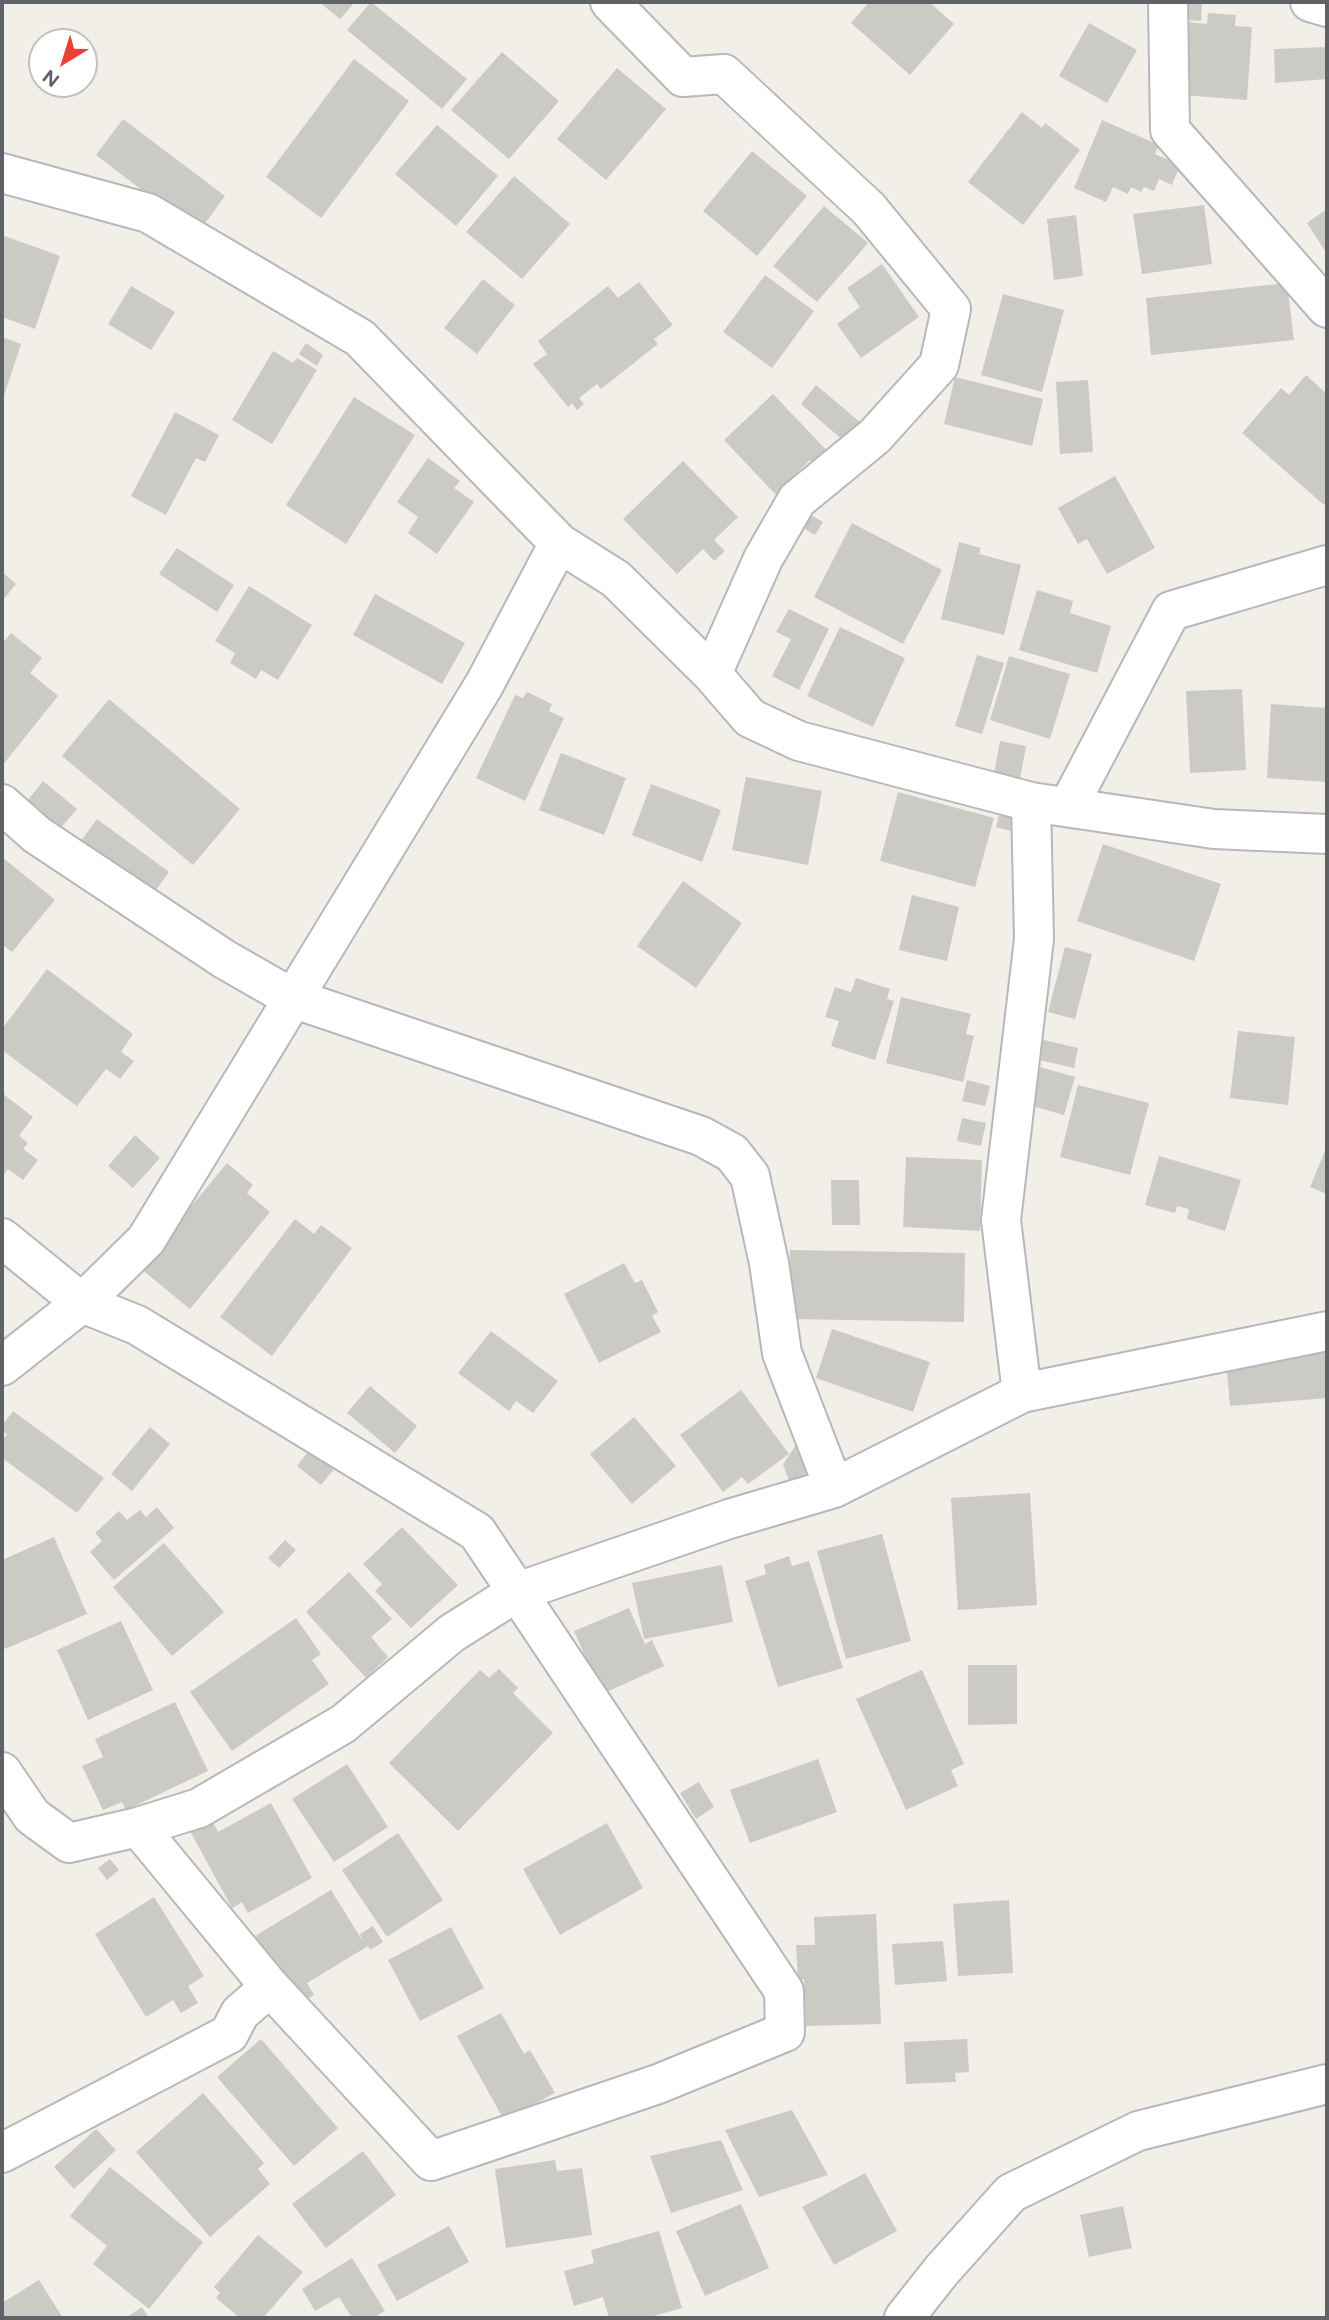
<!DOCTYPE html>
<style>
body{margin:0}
#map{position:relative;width:1329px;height:2320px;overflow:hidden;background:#f1efe8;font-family:Figtree,sans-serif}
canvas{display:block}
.frame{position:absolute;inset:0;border:4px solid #5f6368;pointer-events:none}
.north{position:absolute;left:28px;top:28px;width:70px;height:70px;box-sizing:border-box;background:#fff;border:2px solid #bfc1c3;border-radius:50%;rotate:218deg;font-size:19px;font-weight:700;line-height:28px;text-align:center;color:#5f6368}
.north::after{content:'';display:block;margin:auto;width:24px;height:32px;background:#ea4335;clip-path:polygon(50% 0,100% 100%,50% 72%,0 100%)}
</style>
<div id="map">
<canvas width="1329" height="2320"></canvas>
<div class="frame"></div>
<div class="north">N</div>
</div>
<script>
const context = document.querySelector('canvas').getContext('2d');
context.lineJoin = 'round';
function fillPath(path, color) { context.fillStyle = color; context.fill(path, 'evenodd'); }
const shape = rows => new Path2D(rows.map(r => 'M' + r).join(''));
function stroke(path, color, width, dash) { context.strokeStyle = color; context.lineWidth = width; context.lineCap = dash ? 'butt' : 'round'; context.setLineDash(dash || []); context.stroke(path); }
fillPath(shape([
 [319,2,355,2,340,19],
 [371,2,467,79,442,109,347,30],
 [869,2,929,2,954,24,910,75,851,23],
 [1171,2,1202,2,1201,21,1171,19],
 [1208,13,1236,15,1235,26,1252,27,1247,100,1182,95,1187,22,1207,24],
 [1089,23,1137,50,1107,103,1059,76],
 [1327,47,1327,79,1275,83,1274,49],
 [502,52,559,101,509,159,451,110],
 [354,59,409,101,321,218,266,177],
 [617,68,666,109,606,180,557,139],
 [1022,112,1042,128,1045,123,1080,150,1023,225,968,182],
 [123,119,225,196,198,233,96,155],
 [1102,120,1159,145,1155,154,1180,165,1172,185,1159,179,1154,191,1144,187,1141,192,1131,187,1128,194,1113,187,1106,202,1074,188],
 [437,125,498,176,456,226,395,174],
 [752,151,807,196,757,256,703,211],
 [514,176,570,224,522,279,466,232],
 [1204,205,1212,264,1142,274,1133,214],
 [824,206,868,243,817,302,773,266],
 [1327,209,1327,254,1307,223],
 [1076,215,1083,276,1054,280,1047,219],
 [2,235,60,256,35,329,2,317],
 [882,264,919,317,861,358,837,324,860,307,847,288],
 [765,275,814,311,772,368,723,332],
 [483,279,515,305,477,354,444,328],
 [639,282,673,325,654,339,658,344,601,389,597,384,579,398,584,404,577,410,572,403,568,407,533,364,547,354,538,341,608,286,618,298],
 [1287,283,1294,340,1151,355,1146,298],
 [131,286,175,312,151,350,108,324],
 [1003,294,1064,310,1042,392,981,375],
 [2,337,21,344,2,402],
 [306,343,323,355,317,366,299,354],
 [273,351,293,363,297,358,317,370,272,444,232,420],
 [1306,375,1327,394,1327,501,1324,505,1242,433,1281,388,1289,395],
 [955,377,1043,399,1032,446,944,424],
 [1088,380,1093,452,1060,454,1056,382],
 [816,385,861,423,845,442,801,404],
 [773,394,832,456,818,468,810,460,784,485,788,489,778,497,724,440],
 [354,397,415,435,346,544,286,505],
 [175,412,219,435,205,462,196,458,166,515,131,496],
 [428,458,460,481,454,488,474,502,437,554,408,533,418,517,397,502],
 [683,461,738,517,714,540,725,551,714,561,703,549,677,574,623,519],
 [1115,476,1155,548,1107,574,1087,539,1078,544,1058,508],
 [809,514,823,522,815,535,802,527],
 [852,523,942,570,903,644,814,597],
 [959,542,981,548,979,554,1021,565,1004,635,941,619],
 [177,548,234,585,217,612,159,574],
 [2,572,16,584,2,601],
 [249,586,312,625,278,680,261,670,256,679,230,663,235,653,215,641],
 [1037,590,1073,601,1070,613,1111,626,1097,673,1019,650],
 [375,594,465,643,442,684,353,635],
 [789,609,829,629,799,690,772,676,791,639,776,632],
 [840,627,905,658,873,727,807,696],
 [11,633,42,658,30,673,58,696,2,766,2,644],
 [977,655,1004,663,982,734,955,726],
 [1009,656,1070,674,1050,739,990,720],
 [1242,689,1246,770,1190,773,1186,691],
 [527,692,552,704,549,711,564,718,525,801,476,778,515,695,523,698],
 [109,699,240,809,193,865,62,756],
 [1271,704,1327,708,1327,782,1267,778],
 [1000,741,1026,746,1020,779,994,774],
 [561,753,626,778,604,835,539,810],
 [746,777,822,791,808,865,732,850],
 [43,781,77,809,58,831,25,804],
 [651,784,721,810,702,862,632,835],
 [898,792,994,818,975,887,880,861],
 [1000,811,1022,817,1018,833,996,827],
 [97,819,169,872,150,898,78,845],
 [1103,844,1221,884,1194,961,1077,921],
 [2,857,55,900,12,952,2,944],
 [683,881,742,923,696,988,637,946],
 [912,895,959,907,947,961,899,950],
 [1065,947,1092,954,1075,1019,1048,1012],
 [47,969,133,1034,121,1052,134,1061,120,1079,106,1069,77,1106,2,1050,2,1029],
 [856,978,890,989,887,999,894,1001,875,1060,831,1046,839,1021,825,1017,835,987,851,992],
 [901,997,971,1014,966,1034,974,1036,963,1082,886,1063],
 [1238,1031,1295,1037,1288,1105,1230,1098],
 [1040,1039,1078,1048,1074,1068,1035,1059],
 [1040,1067,1075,1077,1064,1115,1029,1105],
 [967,1080,990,1086,985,1106,962,1101],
 [1078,1085,1149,1103,1130,1175,1060,1157],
 [2,1093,33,1117,19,1136,28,1143,23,1149,38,1160,23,1180,8,1169,2,1178],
 [962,1118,986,1123,981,1146,957,1141],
 [135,1135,160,1158,133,1188,108,1166],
 [1327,1146,1327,1194,1310,1187],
 [1159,1156,1241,1180,1225,1231,1187,1219,1189,1209,1177,1206,1175,1213,1145,1205],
 [906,1157,982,1160,980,1231,903,1227],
 [227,1163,253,1185,247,1193,270,1212,190,1309,140,1268],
 [831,1180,859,1180,860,1225,832,1225],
 [295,1219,314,1234,321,1225,352,1248,272,1356,220,1317],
 [790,1250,965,1253,964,1322,789,1319],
 [624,1263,635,1283,642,1280,658,1312,652,1316,661,1332,599,1363,564,1294],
 [832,1329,930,1362,913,1412,816,1378],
 [491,1331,558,1381,533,1413,516,1401,509,1411,458,1373],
 [1327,1353,1327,1398,1230,1406,1226,1361],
 [370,1386,417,1426,395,1453,347,1413],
 [741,1390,789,1454,748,1484,742,1477,723,1492,680,1435],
 [13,1411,104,1478,77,1513,2,1458,2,1441,7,1434,2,1431,2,1426],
 [634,1417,676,1466,632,1504,590,1454],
 [150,1427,170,1444,132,1491,111,1474],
 [799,1441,811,1472,789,1481,783,1464],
 [313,1445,338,1464,321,1485,297,1466],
 [1030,1493,1037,1605,958,1610,951,1498],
 [157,1507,174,1528,114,1580,90,1552,102,1541,95,1533,119,1511,127,1520,140,1510,146,1517],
 [402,1527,458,1585,411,1628,375,1591,382,1584,363,1564],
 [882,1534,911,1641,846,1659,817,1551],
 [54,1537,87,1614,5,1649,2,1641,2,1560],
 [285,1540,296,1550,279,1568,268,1558],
 [164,1543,224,1612,172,1656,113,1587],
 [789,1556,792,1566,809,1561,843,1668,778,1687,745,1581,766,1574,764,1565],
 [722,1565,733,1622,644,1639,632,1583],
 [349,1572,392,1619,371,1637,388,1657,366,1678,306,1612],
 [629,1608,645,1644,652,1640,664,1666,602,1694,574,1631],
 [296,1618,321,1654,312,1660,329,1684,232,1751,190,1692],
 [121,1621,153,1690,88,1720,57,1650],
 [968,1665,1017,1665,1017,1724,968,1725],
 [499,1669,518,1688,513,1693,553,1733,458,1831,389,1763,480,1670,489,1678],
 [922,1670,964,1764,951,1770,958,1786,906,1810,856,1699],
 [175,1702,208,1771,126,1810,122,1802,103,1810,82,1766,103,1757,95,1739],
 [818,1759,837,1812,750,1843,730,1790],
 [347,1764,388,1827,334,1862,292,1799],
 [699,1782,714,1807,696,1819,680,1793],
 [271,1803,312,1878,248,1913,242,1902,232,1908,190,1831,212,1820,218,1832],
 [607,1823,643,1888,560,1935,523,1869],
 [398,1833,443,1900,387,1937,342,1870],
 [110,1859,119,1870,107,1880,98,1868],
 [331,1890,364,1943,360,1934,373,1926,383,1942,370,1950,368,1946,307,1983,314,1995,292,2008,276,1970,255,1936],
 [154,1897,204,1976,188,1986,198,2003,181,2013,173,2000,146,2017,95,1934],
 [1009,1900,1013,1973,958,1976,953,1904],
 [876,1914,881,2024,806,2026,804,1979,798,1979,796,1945,815,1945,814,1917],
 [451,1927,484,1988,420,2021,388,1960],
 [943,1941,947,1981,895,1985,892,1944],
 [501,2013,524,2054,530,2050,555,2093,504,2120,457,2036],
 [261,2039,338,2128,294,2166,217,2077],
 [967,2039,969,2072,955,2073,956,2082,906,2084,904,2042],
 [203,2093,264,2163,258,2169,270,2184,210,2237,136,2152],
 [792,2110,828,2175,759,2197,725,2130],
 [96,2129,116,2150,74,2189,54,2167],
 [721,2140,743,2190,671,2213,650,2156],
 [363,2151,396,2195,326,2248,292,2204],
 [555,2160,557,2171,582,2168,592,2235,506,2248,495,2169],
 [110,2167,203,2242,149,2309,93,2264,107,2246,70,2216],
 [865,2173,897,2231,834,2265,802,2207],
 [741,2204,769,2268,705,2296,676,2231],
 [1123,2206,1132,2248,1089,2257,1080,2215],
 [449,2226,469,2262,397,2301,377,2265],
 [659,2231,682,2308,646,2318,609,2318,603,2297,574,2306,564,2271,594,2263,591,2250],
 [258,2235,303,2272,263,2318,240,2318,216,2298,220,2293,214,2287],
 [352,2258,385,2311,373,2318,352,2318,339,2297,315,2311,302,2289],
 [39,2280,63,2318,2,2318,2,2303],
 [142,2307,149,2318,125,2318]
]), '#cccac5');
const street = shape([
 [610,2,683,77,724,74,869,209,951,309,939,365,875,436,797,500,763,559,712,674,750,718,799,741,1031,802,1214,829,1327,834],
 [1168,2,1170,130,1327,308],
 [1310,2,1327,7],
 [2,173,148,213,360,338,559,543,616,579,712,674],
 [2,804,37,835,224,959,292,998,701,1136,732,1153,750,1176,769,1263,782,1353,834,1488],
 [1068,807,1171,611,1327,565],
 [2,1238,82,1303,2,1366],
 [1022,1393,1001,1220,1034,939,1031,802],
 [2,1772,32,1816,69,1843,138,1827,199,1808,343,1724,452,1633,517,1592,729,1519,834,1488,1022,1393,1327,1331],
 [270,1987,431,2161,658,2084,785,2032,784,1991,477,1532,137,1325,82,1303,146,1240,484,685,559,543],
 [2,2153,229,2034,240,2013,270,1987,138,1827],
 [904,2318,942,2270,1011,2193,1138,2131,1327,2084]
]);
stroke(street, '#b5b8bc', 42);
stroke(street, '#fff', 38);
</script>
